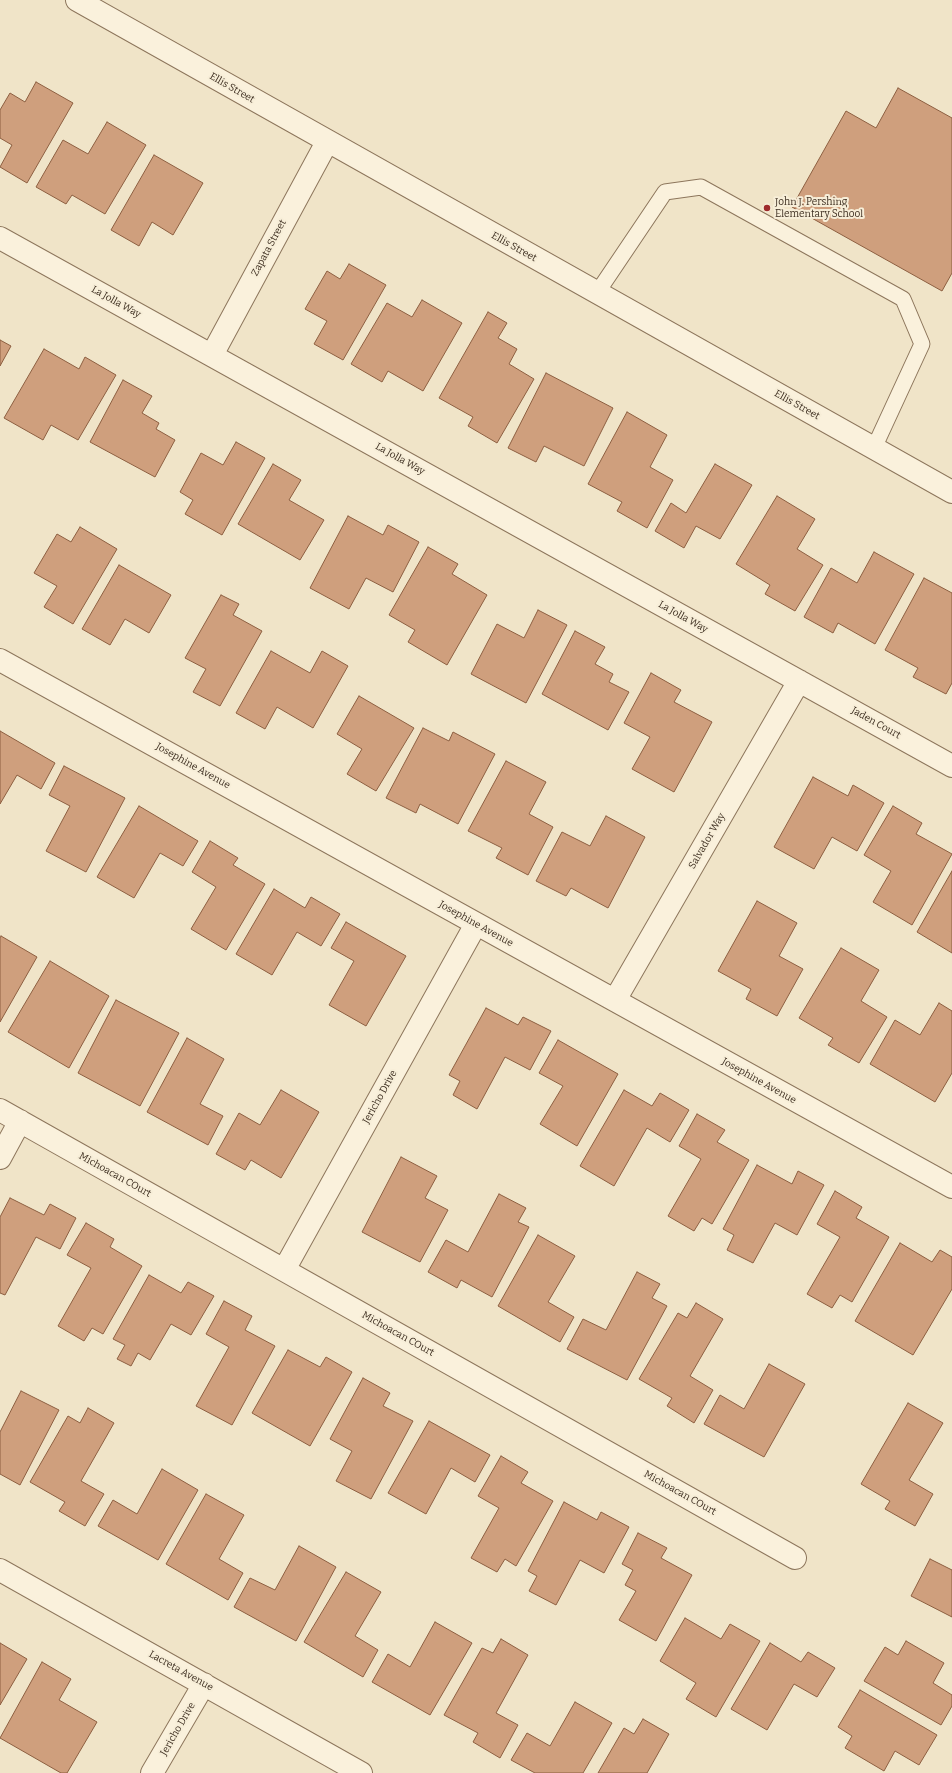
<!DOCTYPE html>
<style>
body{margin:0}
canvas{display:block;background:#f0e4c8}
</style>
<canvas width="952" height="1773"></canvas>
<script>
const context = document.querySelector('canvas').getContext('2d');
context.lineJoin = 'round';
function fillPath(path, color) { context.fillStyle = color; context.fill(path, 'evenodd'); }
const shape = rows => new Path2D(rows.map(r => 'M' + r).join(''));
function stroke(path, color, width, dash) { context.strokeStyle = color; context.lineWidth = width; context.lineCap = dash ? 'butt' : 'round'; context.setLineDash(dash || []); context.stroke(path); }
function label(font, color, halo, rows, align = 'center') {
  context.font = font + ' Bitter,serif'; context.lineWidth = 4; context.setLineDash([]); context.textBaseline = 'middle'; context.strokeStyle = halo; context.fillStyle = color; for (const [text, x, y, turn = 0] of rows) {
    context.save(); context.translate(x, y); context.rotate((+turn || 0) * Math.PI / 180); context.textAlign = isNaN(turn) ? turn : align; if (halo) context.strokeText(text, 0, 0); context.fillText(text, 0, 0); context.restore();
  }
}
const building = shape([
 [36,82,73,103,27,183,0,167,12,145,0,138,0,110,10,93,25,102,36,82],
 [898,88,952,118,952,273,942,291,792,207,846,111,876,128,898,88],
 [107,122,146,145,105,214,72,195,66,204,36,187,63,140,88,154,107,122],
 [154,155,203,183,173,235,152,222,139,246,111,230,154,155],
 [349,264,386,285,343,360,314,344,327,321,305,309,327,271,340,279,349,264],
 [422,300,462,323,423,391,388,371,382,382,351,364,387,303,412,317,422,300],
 [488,312,507,323,498,338,517,349,509,364,534,379,497,443,468,426,473,417,439,398,488,312],
 [0,340,11,346,0,366,0,340],
 [44,349,79,369,85,357,116,375,78,440,51,425,43,440,4,418,44,349],
 [546,373,613,408,584,466,544,446,536,462,508,448,546,373],
 [123,380,152,396,142,413,159,423,156,429,175,440,155,477,90,442,123,380],
 [627,412,667,435,650,467,673,480,647,528,617,511,622,502,588,484,627,412],
 [236,442,265,458,222,535,185,514,193,500,180,492,201,453,223,465,236,442],
 [273,464,301,480,289,500,324,520,300,560,238,524,273,464],
 [715,464,752,485,720,539,696,526,684,548,655,531,671,503,686,513,715,464],
 [777,496,815,519,797,549,823,565,795,611,765,594,770,585,736,564,777,496],
 [348,516,383,535,388,525,419,542,393,592,366,578,349,609,310,588,348,516],
 [80,527,117,549,73,624,44,607,57,586,34,573,57,534,71,542,80,527],
 [428,547,458,564,452,574,487,595,447,665,408,642,415,630,389,615,428,547],
 [874,552,914,574,875,644,838,623,833,633,804,617,831,568,857,583,874,552],
 [119,565,171,595,149,633,125,619,110,645,82,629,119,565],
 [924,578,952,593,952,683,946,694,913,677,918,668,885,650,924,578],
 [221,595,239,604,233,615,262,631,220,706,193,692,206,669,185,658,221,595],
 [538,610,567,625,526,703,471,674,497,624,524,638,538,610],
 [575,631,605,647,595,664,613,674,609,682,629,692,608,730,542,694,575,631],
 [271,651,310,673,322,651,348,666,313,728,277,707,265,729,236,713,271,651],
 [651,673,681,690,674,702,712,722,674,792,632,769,650,737,624,723,651,673],
 [359,696,414,728,376,791,347,774,362,749,337,734,359,696],
 [423,728,449,741,453,732,495,754,458,824,420,804,416,813,386,798,423,728],
 [0,731,55,763,41,789,17,775,0,804,0,731],
 [506,761,546,782,529,814,553,827,528,875,496,858,502,848,468,831,506,761],
 [64,766,125,798,86,872,46,851,70,806,49,795,64,766],
 [813,777,848,796,853,785,884,803,857,851,832,837,814,869,774,847,813,777],
 [139,806,198,841,183,866,160,853,134,898,97,877,139,806],
 [893,806,922,823,916,834,952,854,912,925,873,902,891,871,864,855,893,806],
 [606,816,645,837,608,908,571,888,566,896,536,881,562,832,590,846,606,816],
 [210,841,238,858,233,865,265,884,226,950,191,929,216,887,192,872,210,841],
 [952,871,952,953,917,932,952,871],
 [274,889,305,908,311,897,340,914,321,946,297,932,272,975,236,954,274,889],
 [757,901,797,923,779,956,803,969,777,1016,746,999,751,989,718,971,757,901],
 [346,922,406,956,366,1026,329,1005,354,961,331,948,346,922],
 [1,936,37,957,0,1022,0,938,1,936],
 [841,948,879,970,861,1001,887,1017,859,1063,828,1045,833,1038,799,1018,841,948],
 [50,961,109,996,69,1068,8,1032,50,961],
 [116,1000,179,1033,140,1106,78,1073,116,1000],
 [939,1003,952,1011,952,1073,935,1102,870,1064,895,1020,920,1035,939,1003],
 [486,1008,518,1025,523,1017,551,1031,530,1070,505,1057,477,1109,453,1095,460,1081,449,1075,486,1008],
 [187,1038,224,1059,200,1104,223,1116,208,1145,147,1112,187,1038],
 [558,1040,618,1074,577,1146,540,1124,563,1086,539,1073,558,1040],
 [281,1090,319,1112,281,1178,251,1160,245,1170,216,1154,239,1113,260,1125,281,1090],
 [624,1090,652,1106,660,1093,689,1110,670,1142,647,1128,614,1186,580,1166,624,1090],
 [697,1114,725,1130,717,1142,749,1160,712,1224,702,1218,694,1231,668,1216,701,1159,679,1146,697,1114],
 [401,1157,437,1176,425,1198,448,1210,420,1262,362,1232,401,1157],
 [757,1165,792,1184,798,1171,824,1185,797,1235,775,1223,753,1263,727,1250,734,1235,723,1229,757,1165],
 [835,1191,862,1207,856,1218,889,1237,852,1302,840,1295,832,1308,807,1294,840,1237,817,1224,835,1191],
 [499,1194,526,1208,518,1222,529,1227,492,1297,461,1280,457,1288,428,1272,446,1240,468,1252,499,1194],
 [10,1198,44,1215,50,1204,76,1218,60,1249,36,1237,5,1295,0,1293,0,1217,10,1198],
 [86,1223,114,1239,110,1247,142,1266,103,1334,92,1328,84,1341,58,1326,91,1268,67,1255,86,1223],
 [538,1235,575,1256,548,1302,574,1317,560,1342,498,1306,538,1235],
 [900,1243,932,1262,940,1250,952,1257,952,1289,913,1355,855,1321,900,1243],
 [637,1272,660,1284,652,1298,667,1306,627,1380,567,1349,583,1319,606,1330,637,1272],
 [149,1275,181,1293,188,1282,214,1296,191,1335,171,1324,150,1360,138,1353,131,1366,117,1359,125,1345,113,1339,149,1275],
 [224,1301,252,1316,245,1330,275,1346,232,1425,196,1406,229,1347,206,1334,224,1301],
 [696,1303,723,1319,690,1376,713,1390,694,1423,667,1406,672,1398,639,1379,678,1313,687,1318,696,1303],
 [288,1350,320,1367,326,1357,352,1372,310,1446,252,1413,288,1350],
 [769,1364,805,1384,764,1457,704,1424,720,1395,744,1409,769,1364],
 [363,1378,390,1393,383,1406,413,1421,371,1499,336,1481,352,1451,330,1439,363,1378],
 [21,1391,59,1410,20,1485,0,1474,0,1432,21,1391],
 [908,1403,943,1423,909,1480,933,1494,915,1526,885,1509,890,1501,861,1484,908,1403],
 [88,1408,114,1423,81,1481,104,1494,85,1526,59,1511,65,1502,30,1482,68,1416,80,1423,88,1408],
 [429,1421,490,1455,475,1482,451,1468,426,1514,388,1493,429,1421],
 [501,1456,528,1472,521,1483,553,1501,516,1566,505,1559,497,1572,471,1558,499,1508,478,1496,501,1456],
 [162,1469,198,1490,158,1560,98,1526,113,1500,137,1514,162,1469],
 [206,1494,244,1515,219,1559,243,1573,228,1600,166,1564,206,1494],
 [564,1502,597,1520,601,1512,629,1527,604,1573,580,1560,556,1605,529,1591,537,1576,528,1571,564,1502],
 [638,1533,667,1548,661,1558,692,1575,656,1641,619,1620,636,1591,625,1585,633,1570,622,1564,638,1533],
 [299,1546,336,1567,296,1641,234,1607,250,1578,275,1590,299,1546],
 [930,1559,952,1570,952,1617,911,1596,930,1559],
 [346,1572,381,1592,355,1636,378,1650,363,1677,304,1642,346,1572],
 [685,1618,721,1639,730,1624,760,1641,716,1717,686,1699,696,1683,660,1661,685,1618],
 [435,1622,472,1643,430,1715,372,1682,388,1654,410,1667,435,1622],
 [501,1639,528,1655,496,1713,518,1725,500,1758,473,1742,478,1733,444,1715,482,1648,493,1653,501,1639],
 [906,1641,944,1663,933,1683,952,1695,952,1706,941,1725,864,1681,885,1647,898,1655,906,1641],
 [0,1643,27,1659,0,1705,0,1643],
 [770,1643,801,1662,808,1652,835,1668,817,1697,794,1684,767,1730,731,1709,770,1643],
 [42,1662,71,1679,59,1700,97,1722,67,1773,61,1773,0,1738,42,1662],
 [860,1690,937,1735,919,1765,895,1751,884,1771,845,1748,852,1736,838,1727,860,1690],
 [575,1702,612,1723,583,1773,535,1773,511,1760,527,1733,550,1746,575,1702],
 [643,1719,669,1734,647,1773,598,1773,624,1728,634,1734,643,1719]
]);
fillPath(building, '#cf9f7d');
stroke(building, '#8d5f41', 1);
const service = shape([
 [597,293,665,192,701,187,903,299,922,344,874,448]
]);
const minor = shape([
 [77,0,952,492],
 [0,238,952,766],
 [212,355,327,142],
 [0,660,952,1187],
 [615,1000,799,681],
 [0,1110,795,1558],
 [0,1158,20,1121],
 [284,1270,476,924],
 [0,1570,361,1773],
 [152,1773,204,1684]
]);
stroke(service, '#8d765c', 17);
stroke(minor, '#8d765c', 24);
stroke(service, '#faf1dc', 15);
stroke(minor, '#faf1dc', 22);
for (const [x, y, r, color] of [
 [767,208,4,"#9e2a2b"]
]) { const dot = new Path2D(); dot.arc(x, y, r, 0, 2 * Math.PI); context.fillStyle = color; context.fill(dot); stroke(dot, '#f7eed8', 1.5); }
label('10px', '#3d2e20', '#f7eed8', [
 ["Ellis Street",232,88,30],
 ["Ellis Street",514,247,29],
 ["Zapata Street",269,248,-62],
 ["La Jolla Way",116,302,29],
 ["Ellis Street",797,405,29],
 ["La Jolla Way",400,459,29],
 ["La Jolla Way",683,617,29],
 ["Jaden Court",876,723,29],
 ["Josephine Avenue",193,766,29],
 ["Salvador Way",707,841,-60],
 ["Josephine Avenue",476,924,29],
 ["Josephine Avenue",759,1081,29],
 ["Jericho Drive",380,1097,-61],
 ["Michoacan COurt",115,1175,29],
 ["Michoacan COurt",398,1334,29],
 ["Michoacan COurt",680,1493,29],
 ["Lacreta Avenue",181,1671,29],
 ["Jericho Drive",178,1729,-60]
]);
label('10px', '#3d2e20', '#f7eed8', [
 ["John J. Pershing",775,202],
 ["Elementary School",775,214]
], 'left');
</script>
